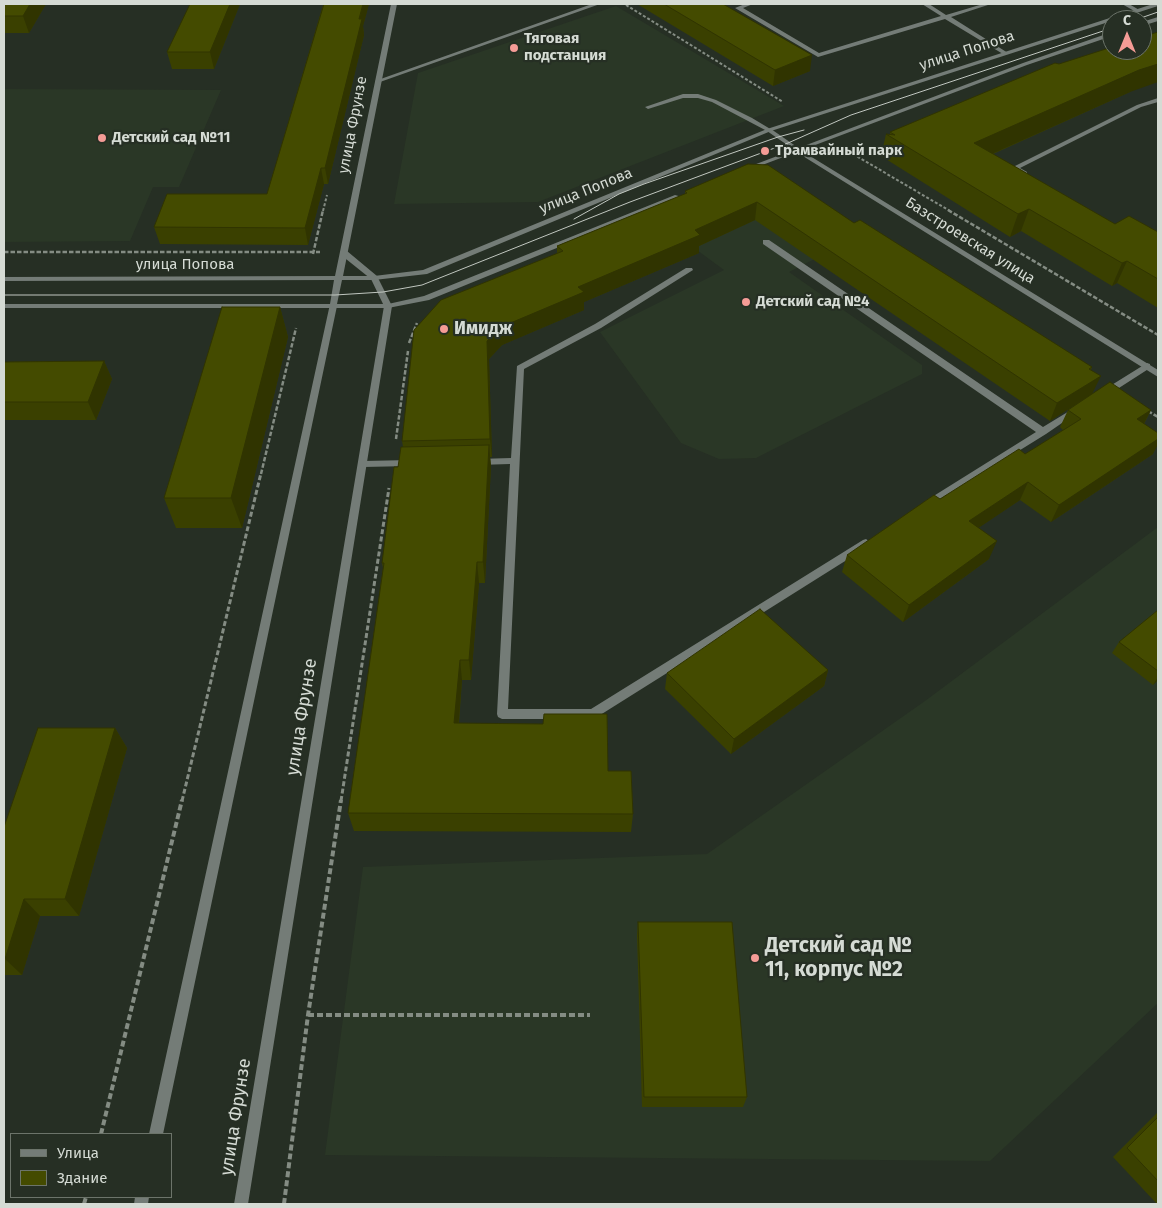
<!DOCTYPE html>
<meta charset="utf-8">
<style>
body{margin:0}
#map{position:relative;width:1162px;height:1208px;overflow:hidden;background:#262f24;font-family:"Fira Sans",sans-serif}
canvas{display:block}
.frame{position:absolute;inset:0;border:5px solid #d5dbd4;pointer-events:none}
.legend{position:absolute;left:10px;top:1133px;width:162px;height:65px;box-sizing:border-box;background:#262f24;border:1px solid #6c746a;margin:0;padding:6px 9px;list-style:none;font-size:15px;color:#d5dbd4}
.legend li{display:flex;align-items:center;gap:10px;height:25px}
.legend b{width:25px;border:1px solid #6c746a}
.north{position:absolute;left:1102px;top:10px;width:50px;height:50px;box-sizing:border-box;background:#262f24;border:1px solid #6c746a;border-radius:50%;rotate:0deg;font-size:14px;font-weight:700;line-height:20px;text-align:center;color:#d5dbd4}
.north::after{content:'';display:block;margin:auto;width:18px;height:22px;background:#f59c96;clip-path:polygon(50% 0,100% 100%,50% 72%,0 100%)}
</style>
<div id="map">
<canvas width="1162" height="1208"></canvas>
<div class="frame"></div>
<ul class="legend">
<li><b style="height:6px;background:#747c77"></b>Улица</li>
<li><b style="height:14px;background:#444b00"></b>Здание</li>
</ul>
<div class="north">С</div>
</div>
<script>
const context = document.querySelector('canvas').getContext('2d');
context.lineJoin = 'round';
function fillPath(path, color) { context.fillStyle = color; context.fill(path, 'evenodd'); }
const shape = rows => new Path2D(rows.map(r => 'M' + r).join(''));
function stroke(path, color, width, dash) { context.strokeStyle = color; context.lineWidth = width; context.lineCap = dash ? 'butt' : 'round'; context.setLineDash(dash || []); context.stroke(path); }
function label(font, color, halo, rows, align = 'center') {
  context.font = font + ' "Fira Sans",sans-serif'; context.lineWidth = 4.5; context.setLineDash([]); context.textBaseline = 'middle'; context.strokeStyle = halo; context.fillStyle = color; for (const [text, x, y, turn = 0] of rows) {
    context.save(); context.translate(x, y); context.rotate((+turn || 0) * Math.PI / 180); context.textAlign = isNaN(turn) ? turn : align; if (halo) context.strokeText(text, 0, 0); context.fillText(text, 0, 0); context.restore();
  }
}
fillPath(shape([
 [616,6,784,106,538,202,394,204,418,73],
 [4,89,221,90,179,187,153,187,130,241,4,242],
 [746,182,856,238,789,272,922,365,922,374,756,458,719,459,681,443,600,332,724,270,659,222],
 [1158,527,1158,1003,990,1161,325,1155,363,867,707,854,925,701]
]), '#2a3726');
stroke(shape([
 [626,5,783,102],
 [853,154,950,211],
 [323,211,327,195]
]), '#848c83', 2, [3, 2]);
stroke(shape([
 [948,210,1158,335],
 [4,252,320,252],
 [313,254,323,210],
 [409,343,417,323],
 [1148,411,1158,417],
 [396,439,408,351],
 [261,474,296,328]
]), '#848c83', 2.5, [4.5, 2]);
stroke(shape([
 [182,801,261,473],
 [341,801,389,488]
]), '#848c83', 3, [5, 2.5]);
stroke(shape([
 [308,1015,590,1015],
 [101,1134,182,800],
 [84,1204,86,1197],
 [284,1204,308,1015,341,800]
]), '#848c83', 4, [6, 3]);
fillPath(shape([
 [745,4,753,4,743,8,819,53,941,16,922,4,929,4,946,15,983,4,991,4,951,17,1008,53,1003,54,945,19,818,57,735,8,745,4],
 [1122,4,1129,4,1141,11,1136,12,1122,4],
 [683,94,698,94,716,100,752,118,772,130,767,131,712,102,698,98,683,98,648,109,645,107,683,94],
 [1158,98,1158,102,1141,107,1020,168,1027,172,1027,174,1023,174,1011,168,1137,105,1158,98],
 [763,240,769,240,1043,427,1071,410,1074,409,1078,412,1046,434,930,506,924,506,922,504,924,502,1036,432,763,244,763,240],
 [686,268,692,268,693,270,601,328,524,369,508,709,591,709,863,540,866,539,871,543,869,546,597,717,593,719,502,719,498,717,497,714,510,464,478,465,473,462,478,459,511,458,517,366,595,324,686,268],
 [1147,363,1150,364,1150,368,1108,395,1102,395,1101,393,1102,391,1147,363],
 [411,460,416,463,411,466,363,467,358,464,363,461,411,460]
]), '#747c77');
fillPath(shape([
 [592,4,600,4,380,82,375,81,592,4],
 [767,129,771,129,810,156,1158,370,1158,377,806,158,767,131,767,129],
 [341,251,347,251,377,276,392,306,248,1204,234,1204,384,306,371,279,341,255,341,251],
 [330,304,336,304,337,306,163,1134,149,1134,330,304],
 [135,1197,149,1197,148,1204,134,1204,135,1197]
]), '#747c77');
fillPath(shape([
 [391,4,397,4,343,276,374,276,423,270,767,129,1153,4,1158,4,1158,6,771,131,427,274,374,280,342,280,337,304,388,304,424,296,675,195,682,197,429,300,388,308,4,308,4,304,330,304,334,280,4,281,4,277,335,276,391,4],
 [1158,17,1158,21,1142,26,1142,22,1158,17],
 [1112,32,1112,36,1027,65,749,170,743,169,1023,63,1112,32]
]), '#747c77');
stroke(shape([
 [1135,20,1158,12],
 [574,219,619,194,644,184,778,137,804,130],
 [4,295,335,295,383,292,422,285,630,202,788,143,851,115,1112,28]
]), '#c1c7c0', 1);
fillPath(shape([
 [4,4,46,4,29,33,4,33],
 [240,4,214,69,172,69,167,52],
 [323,4,369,4,363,26,364,35,328,184,324,184,308,245,160,244,154,227,267,194,323,5],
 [637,4,723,4,810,71,773,86],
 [1059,64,1130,92,993,154,1115,224,1158,232,1158,308,1117,283,1112,286,1021,231,1010,237,881,156,886,134,890,134,890,132],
 [748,164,854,223,1092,367,1091,370,1092,394,1151,410,1144,424,1153,454,1051,522,1020,500,978,528,989,559,903,622,842,572,847,555,940,499,1025,454,1063,430,1060,427,1068,410,1076,404,1050,421,755,220,699,246,699,253,584,302,584,310,502,345,489,359,492,457,490,457,491,466,485,583,479,583,471,680,462,680,459,723,608,771,633,814,631,832,354,831,348,813,383,568,382,563,398,467,403,447,402,441,557,253,557,246,685,194,685,191],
 [280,307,288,337,242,528,176,528,164,498],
 [104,361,112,379,96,420,4,420,4,362],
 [1158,610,1158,680,1153,685,1112,653,1119,642],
 [828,670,824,686,731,754,665,689,667,673],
 [115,728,127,748,79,916,40,916,22,975,4,975,4,827],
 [638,922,747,1097,743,1107,642,1107,637,935],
 [1158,1112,1158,1204,1157,1204,1113,1157]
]), '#3a4000');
fillPath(shape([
 [30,4,46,4,29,33,23,16],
 [230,4,240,4,214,69,210,52],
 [363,4,369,4,363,26,364,35,328,184,325,168],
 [812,55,810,71,773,86,775,70],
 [1158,64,1158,82,1130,92,967,165,974,143,1139,70],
 [321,168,324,184,308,245,305,228],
 [757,202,755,220,699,246,699,253,584,302,584,310,502,345,489,359,492,457,490,439,487,341,501,327,578,287,695,230],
 [1029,209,1021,231,1010,237,1018,214],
 [1127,261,1117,283,1112,286,1122,263],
 [280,307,288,337,242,528,231,498],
 [104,361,112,379,96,420,88,402],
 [1101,376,1092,394,1050,421,1057,403],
 [1151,410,1142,427,1137,419],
 [1158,439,1158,444,1153,454,1051,522,1059,505],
 [489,445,491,466,485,583,483,562],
 [1028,482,1020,500,962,539,969,521],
 [997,541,989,559,903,622,909,605],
 [477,562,479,583,471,680,469,660],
 [460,660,462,680,457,742,454,723],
 [828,670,824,686,731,754,734,739],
 [1158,677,1158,680,1153,685],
 [115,728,127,748,79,916,65,899],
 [24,899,40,916,22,975,5,959]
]), '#303400');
const building = shape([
 [4,4,30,4,23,16,4,16,4,4],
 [190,4,230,4,210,52,167,52,190,4],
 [324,4,363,4,359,19,362,19,325,168,321,168,305,228,154,227,167,194,267,194,324,4],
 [664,4,723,4,812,55,775,70,664,4],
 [1158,32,1158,64,1139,70,974,143,1115,224,1129,216,1158,232,1158,279,1127,261,1122,263,1029,209,1018,214,886,134,895,135,890,132,1055,63,1059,64,1112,47,1112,50,1142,50,1142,37,1158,32],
 [748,164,768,165,854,223,860,220,1092,367,1089,369,1101,376,1057,403,757,202,695,230,700,235,578,287,584,292,501,327,487,341,490,439,402,441,414,330,441,300,563,251,557,246,687,193,685,191,748,164],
 [222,307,280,307,231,498,164,498,222,307],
 [104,361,88,402,4,402,4,362,104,361],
 [1110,382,1151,410,1137,419,1158,433,1158,439,1059,505,1028,482,969,521,997,541,909,605,847,555,934,495,940,499,1019,449,1025,454,1081,419,1068,410,1110,382],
 [489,445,483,562,477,562,469,660,460,660,454,723,543,724,544,714,607,714,608,771,631,771,633,814,348,813,384,563,382,563,394,467,398,467,401,447,489,445],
 [760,609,828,670,734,739,667,673,760,609],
 [1158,610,1158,671,1119,642,1158,610],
 [38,728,115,728,65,899,24,899,5,959,4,959,4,827,38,728],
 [638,922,732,922,747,1097,644,1097,638,922],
 [1158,1117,1158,1181,1127,1148,1158,1117]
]);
fillPath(building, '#444b00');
stroke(building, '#303400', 1);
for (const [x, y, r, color] of [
 [514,48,5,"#f59c96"],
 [102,138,5,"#f59c96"],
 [765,151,5,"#f59c96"],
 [746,302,5,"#f59c96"],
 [444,329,5,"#f59c96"],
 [755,958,5,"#f59c96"]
]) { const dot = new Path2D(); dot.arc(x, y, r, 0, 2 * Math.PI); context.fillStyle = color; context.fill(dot); stroke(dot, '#262f24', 2); }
label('bold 15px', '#d5dbd4', '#262f24', [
 ["Тяговая",524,39],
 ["подстанция",524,56],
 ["Детский сад №11",112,138],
 ["Трамвайный парк",775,151],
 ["Детский сад №4",756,302]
], 'left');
label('15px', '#d5dbd4', '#262f24', [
 ["улица Попова",967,51,-18],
 ["улица Фрунзе",353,125,-79],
 ["улица Попова",586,191,-22],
 ["Базстроевская улица",970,241,32],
 ["улица Попова",185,265]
]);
label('bold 18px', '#d5dbd4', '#262f24', [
 ["Имидж",454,329]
], 'left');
label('18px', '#d5dbd4', '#262f24', [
 ["улица Фрунзе",302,717,-81],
 ["улица Фрунзе",236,1117,-81]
]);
label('bold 21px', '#d5dbd4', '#262f24', [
 ["Детский сад №",765,946],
 ["11, корпус №2",765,970]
], 'left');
</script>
